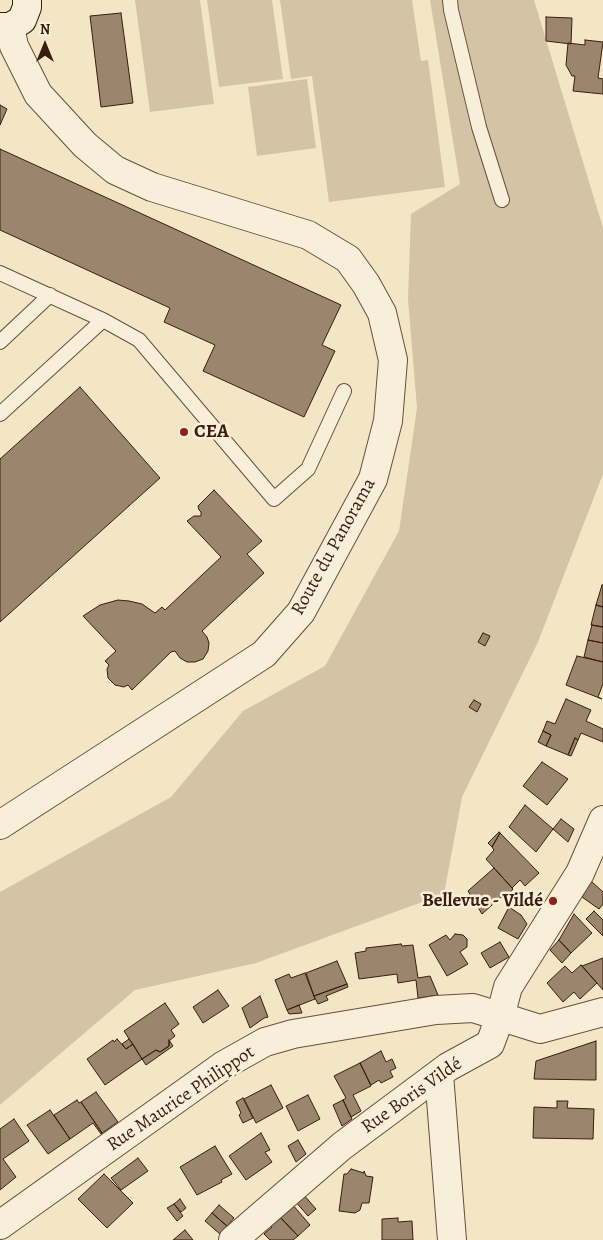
<!DOCTYPE html>
<meta charset="utf-8">
<style>
body{margin:0}
#map{position:relative;width:603px;height:1240px;overflow:hidden;background:#f3e6c4;font-family:Alegreya,serif}
canvas{display:block}
.north{position:absolute;left:20px;top:20px;width:50px;height:50px;-webkit-text-stroke:4px #f7efd9;paint-order:stroke;rotate:0deg;font-size:14px;font-weight:700;line-height:20px;text-align:center;color:#3b1c0e}
.north::after{content:'';display:block;margin:auto;width:18px;height:22px;background:#3b1c0e;clip-path:polygon(50% 0,100% 100%,50% 72%,0 100%)}
</style>
<div id="map">
<canvas width="603" height="1240"></canvas>
<div class="north">N</div>
</div>
<script>
const context = document.querySelector('canvas').getContext('2d');
context.lineJoin = 'round';
function fillPath(path, color) { context.fillStyle = color; context.fill(path, 'evenodd'); }
const shape = rows => new Path2D(rows.map(r => 'M' + r).join(''));
function stroke(path, color, width, dash) { context.strokeStyle = color; context.lineWidth = width; context.lineCap = dash ? 'butt' : 'round'; context.setLineDash(dash || []); context.stroke(path); }
function label(font, color, halo, rows, align = 'center') {
  context.font = font + ' Alegreya,serif'; context.lineWidth = 5; context.setLineDash([]); context.textBaseline = 'middle'; context.strokeStyle = halo; context.fillStyle = color; for (const [text, x, y, turn = 0] of rows) {
    context.save(); context.translate(x, y); context.rotate((+turn || 0) * Math.PI / 180); context.textAlign = isNaN(turn) ? turn : align; if (halo) context.strokeText(text, 0, 0); context.fillText(text, 0, 0); context.restore();
  }
}
fillPath(shape([
 [135,0,200,0,214,104,150,112],
 [207,0,272,0,283,79,219,87],
 [280,0,412,0,421,61,428,60,445,187,329,202,312,76,291,79],
 [430,0,534,0,603,228,603,474,538,642,462,797,444,894,256,963,135,990,0,1105,0,892,171,797,243,711,325,666,399,531,417,408,408,299,411,214,460,184],
 [307,79,316,148,257,156,248,87]
]), '#d4c4a5');
const building = shape([
 [121,13,133,103,101,107,90,16,121,13],
 [546,17,572,18,571,44,546,41,546,17],
 [585,40,603,42,598,78,603,79,603,94,573,91,575,76,572,76,566,65,568,43,585,45,585,40],
 [0,105,7,109,0,125,0,105],
 [0,149,341,305,322,345,335,351,304,417,203,371,215,345,164,322,170,308,0,230,0,149],
 [80,387,160,478,0,622,0,459,80,387],
 [214,490,262,541,247,554,264,573,202,631,207,637,209,643,208,651,203,659,195,662,187,662,180,658,175,651,171,652,132,690,128,685,124,687,115,685,108,678,107,669,109,665,105,661,116,651,83,616,100,605,118,600,129,601,142,604,155,613,162,607,165,610,221,557,187,521,194,516,201,516,201,512,199,510,198,506,214,490],
 [602,585,603,585,603,607,596,605,602,585],
 [596,605,603,607,603,627,591,625,596,605],
 [592,625,603,627,603,643,588,640,592,625],
 [483,633,490,636,485,646,478,642,483,633],
 [588,640,603,643,603,662,584,657,588,640],
 [577,656,603,662,603,684,598,697,602,699,566,685,577,656],
 [566,699,591,710,586,721,603,729,603,742,581,733,578,740,575,738,568,755,546,746,551,735,543,731,547,721,555,724,566,699],
 [474,700,481,704,477,712,469,707,474,700],
 [543,731,551,735,546,746,538,742,543,731],
 [575,738,578,740,571,756,568,755,575,738],
 [542,762,568,779,547,805,523,786,542,762],
 [525,805,553,829,536,852,509,827,525,805],
 [561,819,574,829,568,842,553,829,561,819],
 [499,832,500,833,492,847,488,843,499,832],
 [500,833,539,873,525,886,520,880,512,888,486,859,494,850,492,847,500,833],
 [494,868,513,889,504,900,501,897,482,914,468,891,494,868],
 [591,881,603,892,603,904,599,909,582,897,591,881],
 [509,907,521,915,527,924,518,939,498,928,509,907],
 [594,911,603,920,603,936,586,919,594,911],
 [574,914,592,933,571,953,559,940,574,914],
 [455,934,463,935,467,939,467,947,460,952,468,964,447,976,429,945,446,935,450,940,455,934],
 [559,940,571,953,562,963,550,950,559,940],
 [500,942,509,957,490,968,481,953,500,942],
 [401,944,402,946,413,945,418,978,430,976,438,995,418,998,416,980,398,983,397,974,359,979,355,953,366,951,366,948,401,944],
 [603,958,603,990,582,966,603,958],
 [337,961,347,984,314,996,306,973,337,961],
 [581,965,597,983,580,999,574,992,563,1002,547,983,565,966,572,973,581,965],
 [305,973,315,999,287,1010,275,980,289,974,291,978,305,973],
 [347,984,348,987,326,996,328,1000,318,1004,314,996,347,984],
 [218,990,229,1006,203,1023,193,1007,218,990],
 [260,996,268,1017,264,1018,250,1028,242,1008,260,996],
 [165,1003,179,1024,171,1030,175,1036,169,1041,169,1046,160,1052,156,1050,142,1059,124,1031,165,1003],
 [299,1005,302,1013,289,1014,287,1010,299,1005],
 [117,1039,126,1049,133,1044,142,1059,105,1085,87,1059,113,1040,114,1042,117,1039],
 [129,1039,133,1044,126,1049,122,1044,129,1039],
 [169,1040,173,1046,146,1065,142,1059,156,1050,160,1052,169,1046,169,1040],
 [596,1041,596,1080,534,1079,536,1061,596,1041],
 [381,1051,386,1062,392,1059,396,1068,390,1071,393,1077,381,1083,379,1080,371,1085,360,1063,381,1051],
 [360,1063,371,1086,353,1095,361,1111,351,1117,343,1100,346,1098,334,1076,360,1063],
 [271,1085,283,1108,256,1123,244,1099,271,1085],
 [96,1092,118,1122,102,1133,81,1102,96,1092],
 [308,1095,320,1119,298,1131,286,1106,308,1095],
 [243,1098,253,1118,243,1123,239,1115,241,1113,236,1102,243,1098],
 [77,1100,79,1103,81,1102,102,1133,101,1134,93,1123,70,1139,54,1115,77,1100],
 [343,1100,352,1119,342,1126,333,1105,343,1100],
 [557,1101,568,1101,567,1108,594,1109,593,1139,533,1138,534,1107,557,1108,557,1101],
 [50,1110,70,1139,48,1154,27,1125,50,1110],
 [14,1119,29,1141,3,1159,16,1177,0,1190,0,1129,14,1119],
 [261,1133,270,1150,265,1152,272,1162,246,1180,229,1156,261,1133],
 [298,1140,306,1154,296,1162,288,1146,298,1140],
 [215,1146,232,1174,221,1180,222,1182,197,1195,180,1167,215,1146],
 [138,1158,148,1171,121,1190,111,1178,138,1158],
 [351,1169,364,1173,364,1171,366,1176,373,1177,369,1203,362,1203,360,1210,355,1213,339,1211,344,1174,347,1174,351,1169],
 [104,1174,133,1203,107,1228,78,1199,104,1174],
 [303,1194,316,1209,308,1216,295,1201,303,1194],
 [180,1199,186,1208,181,1212,174,1204,180,1199],
 [174,1204,183,1216,177,1221,167,1208,174,1204],
 [292,1204,310,1225,298,1236,279,1216,292,1204],
 [219,1205,234,1218,227,1226,212,1213,219,1205],
 [212,1213,227,1226,220,1234,205,1221,212,1213],
 [279,1216,298,1236,293,1240,270,1240,264,1234,272,1227,269,1224,279,1216],
 [398,1218,398,1222,412,1221,413,1240,382,1240,382,1219,398,1218],
 [185,1230,193,1240,173,1240,185,1230]
]);
fillPath(building, '#9b856d');
stroke(building, '#3b1c0e', 1);
const lane = shape([
 [450,0,451,10,479,127,502,200],
 [0,273,103,320,139,340,274,499,308,469,344,391],
 [0,342,50,295],
 [0,414,103,320]
]);
const street = shape([
 [0,825,264,654,301,612,373,479,388,421,393,360,382,313,366,284,348,259,308,235,152,187,115,170,85,145,38,94,14,46,10,27],
 [439,1074,452,1240],
 [0,1225,224,1065,265,1042,293,1034,436,1010,473,1008,540,1029,603,1012],
 [233,1240,342,1146,448,1067,490,1044,500,1017,508,987,580,873,603,820]
]);
const secondary = shape([
 [0,27,10,27,22,20,27,7,27,0]
]);
stroke(lane, '#694e3c', 16);
stroke(street, '#694e3c', 30);
stroke(secondary, '#3b1c0e', 30);
stroke(lane, '#f7efd9', 14);
stroke(street, '#f7efd9', 28);
stroke(secondary, '#f7efd9', 28);
for (const [x, y, r, color] of [
 [184,432,5,"#8f2418"],
 [553,901,5,"#8f2418"]
]) { const dot = new Path2D(); dot.arc(x, y, r, 0, 2 * Math.PI); context.fillStyle = color; context.fill(dot); stroke(dot, '#f7efd9', 2); }
label('bold 19px', '#3b1c0e', '#f7efd9', [
 ["CEA",194,432],
 ["Bellevue - Vildé",543,901,"right"]
], 'left');
label('19px', '#3b1c0e', '#f7efd9', [
 ["Route du Panorama",334,547,-61],
 ["Rue Boris Vildé",412,1096,-35],
 ["Rue Maurice Philippot",181,1099,-34]
]);
</script>
